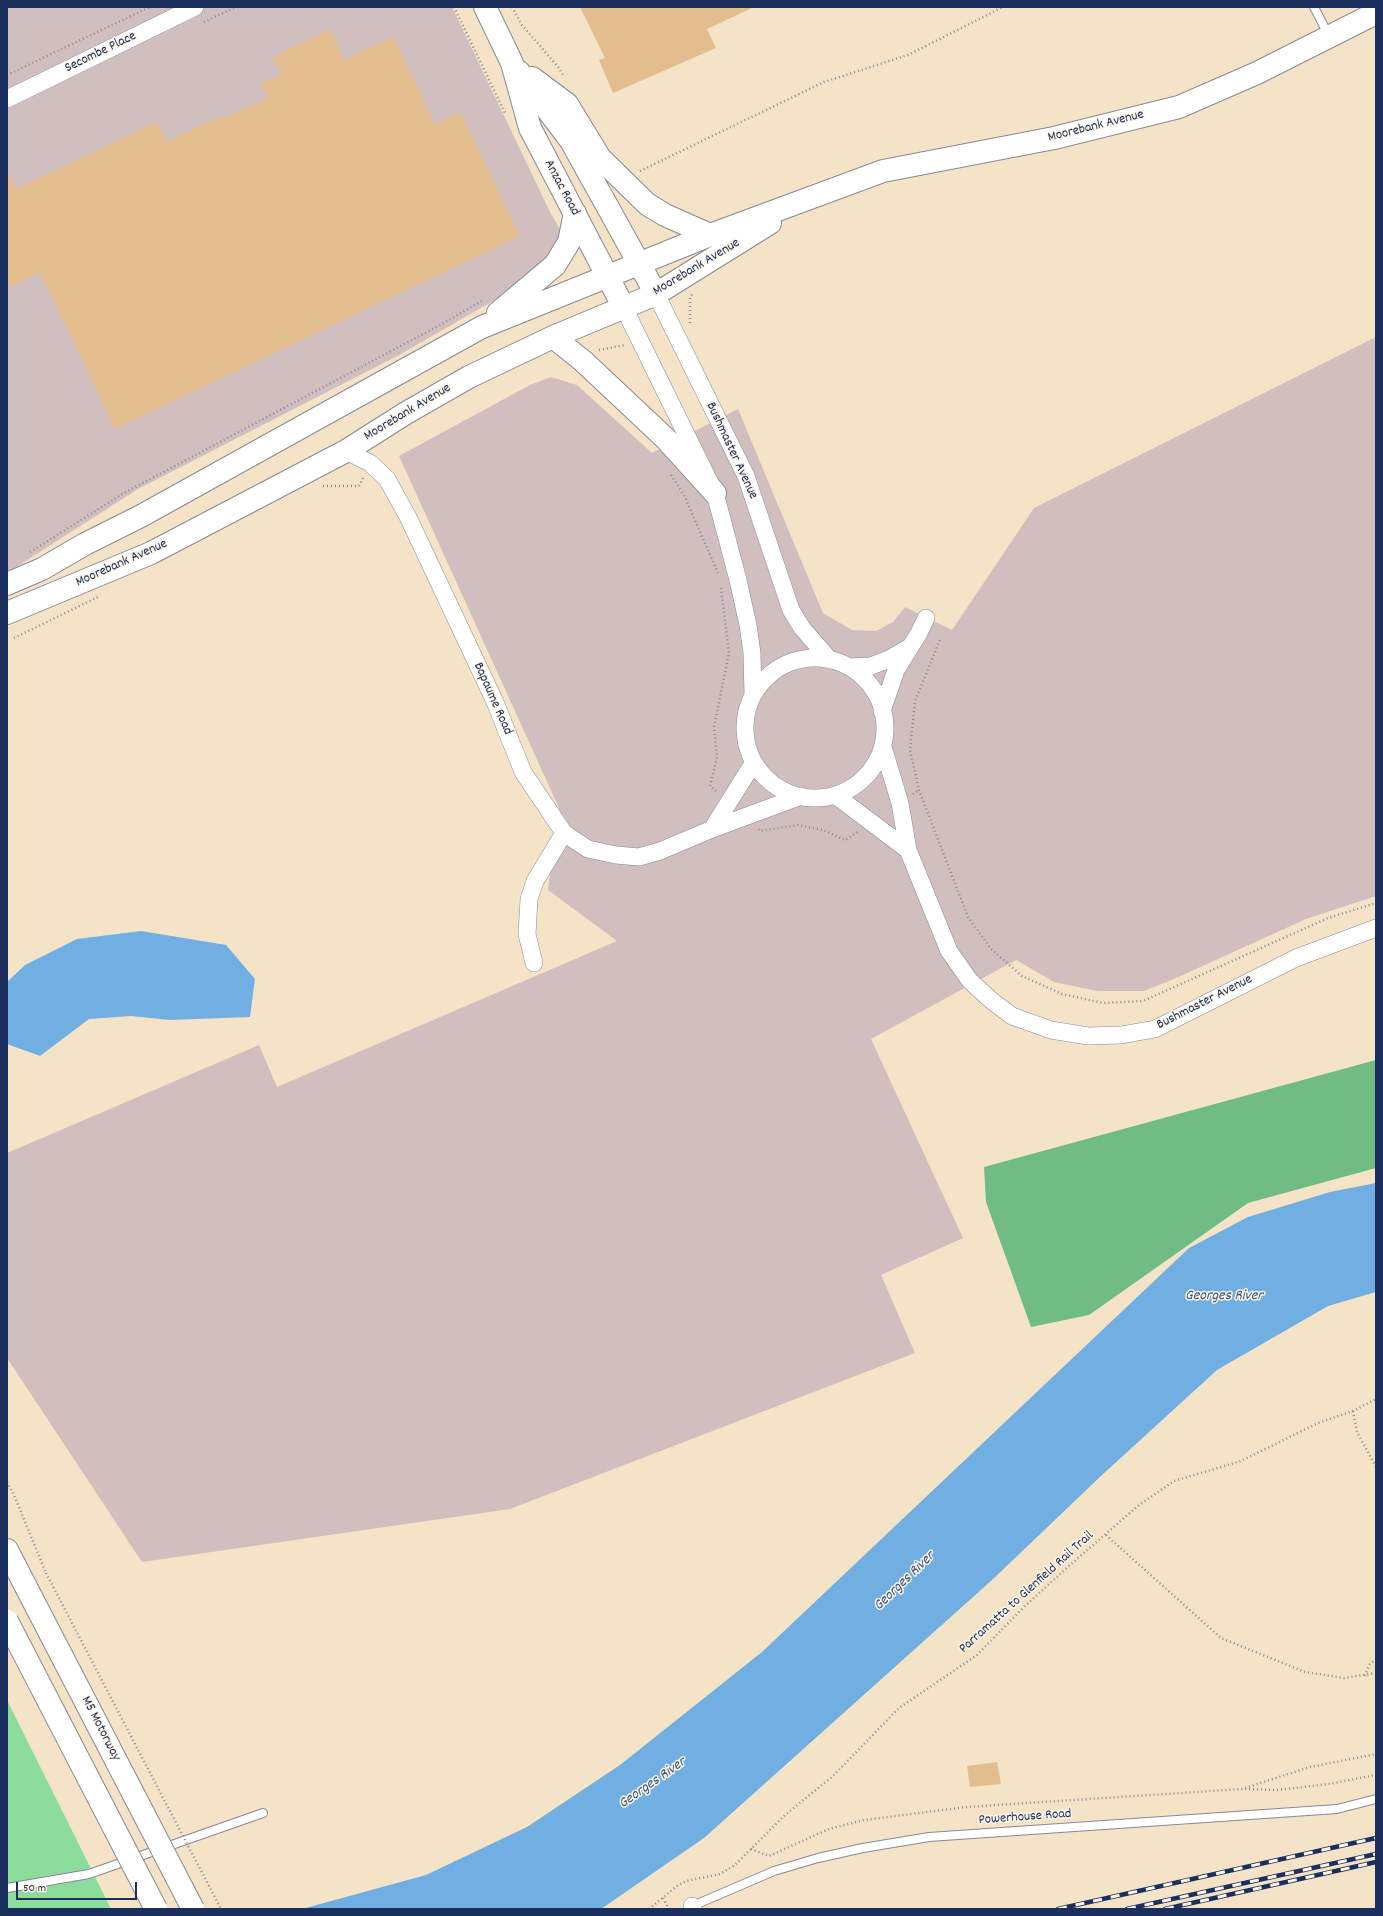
<!DOCTYPE html>
<style>
body{margin:0}
#map{position:relative;width:1383px;height:1916px;overflow:hidden;background:#f4e3c7;font-family:Dekko,sans-serif}
canvas{display:block}
.frame{position:absolute;inset:0;border:8px solid #1b2f5e;pointer-events:none}
.scale{position:absolute;left:16px;top:1882px;width:121px;height:18px;box-sizing:border-box;border:2px solid #1b2f5e;border-top:0;padding-left:5px;font-size:12px;line-height:14px;white-space:nowrap;color:#1b2f5e;-webkit-text-stroke:3px #fcf5e5;paint-order:stroke}
</style>
<div id="map">
<canvas width="1383" height="1916"></canvas>
<div class="frame"></div>
<div class="scale">50 m</div>
</div>
<script>
const context = document.querySelector('canvas').getContext('2d');
context.lineJoin = 'round';
function fillPath(path, color) { context.fillStyle = color; context.fill(path, 'evenodd'); }
const shape = rows => new Path2D(rows.map(r => 'M' + r).join(''));
function stroke(path, color, width, dash) { context.strokeStyle = color; context.lineWidth = width; context.lineCap = dash ? 'butt' : 'round'; context.setLineDash(dash || []); context.stroke(path); }
function label(font, color, halo, rows, align = 'center') {
  context.font = font + ' Dekko,sans-serif'; context.lineWidth = 3; context.setLineDash([]); context.textBaseline = 'middle'; context.strokeStyle = halo; context.fillStyle = color; for (const [text, x, y, turn = 0] of rows) {
    context.save(); context.translate(x, y); context.rotate((+turn || 0) * Math.PI / 180); context.textAlign = isNaN(turn) ? turn : align; if (halo) context.strokeText(text, 0, 0); context.fillText(text, 0, 0); context.restore();
  }
}
fillPath(shape([
 [7,7,452,7,550,212,562,233,549,262,521,285,399,355,138,489,7,573],
 [1376,337,1376,896,1306,919,1174,979,1144,991,1097,991,1054,982,1016,960,871,1039,963,1238,881,1275,915,1353,510,1509,142,1562,7,1358,7,1153,259,1045,277,1087,617,941,548,890,559,808,399,456,530,385,551,377,577,385,652,453,738,409,823,613,852,630,876,631,893,622,905,607,952,630,1034,508]
]), '#d1bfbf');
fillPath(shape([
 [7,1700,111,1909,7,1909]
]), '#8cdd9d');
fillPath(shape([
 [1376,1060,1376,1168,1248,1203,1089,1315,1031,1327,986,1202,984,1167]
]), '#71bc84');
fillPath(shape([
 [141,931,226,945,255,979,250,1017,170,1020,131,1016,89,1019,40,1056,7,1044,7,982,25,965,77,939],
 [1376,1183,1376,1292,1328,1306,1217,1370,1102,1475,992,1580,704,1838,601,1909,302,1909,426,1875,527,1827,620,1765,762,1652,1189,1248,1248,1217,1330,1192]
]), '#71afe3');
fillPath(shape([
 [580,7,754,7,707,29,716,48,613,93,599,60,605,58],
 [330,29,345,60,393,37,435,124,460,112,520,236,115,429,40,272,7,288,7,170,16,189,157,122,166,142,221,116,222,119,268,98,261,84,282,74,273,57],
 [997,1762,1001,1784,970,1787,967,1766]
]), '#e3bd8e');
const lane = shape([
 [1314,7,1329,36],
 [7,1888,89,1874,263,1813],
 [690,1907,774,1871,818,1858,863,1848,929,1837,1337,1809,1376,1799]
]);
const street = shape([
 [7,99,195,7],
 [656,294,746,476,791,610,802,628,829,659],
 [624,308,715,493,738,580,748,625,752,653,753,695],
 [346,451,370,463,387,479,408,517,495,702,523,772,564,833,535,881,529,899,527,934,534,963],
 '745 728a70 70 0 1 1 140 0a70 70 0 1 1-140 0Z',
 [850,667,871,666,889,659,908,648],
 [882,711,896,670,919,633,926,618],
 [883,747,900,803,908,850,949,951,970,981,992,1001,1012,1016,1051,1030,1088,1036,1121,1035,1155,1029,1296,958,1376,928],
 [835,795,908,850],
 [712,829,754,762],
 [564,833,588,849,616,855,639,857,660,851,712,829,801,796],
 [692,1906,693,1909]
]);
const secondary = shape([
 [485,7,512,63,530,128,624,308],
 [519,72,571,141,656,294],
 [532,78,567,104,600,158,647,204,665,215,710,235],
 [498,313,555,265,569,242,575,213],
 [553,337,583,361,666,439,715,493],
 [7,584,42,569,85,544,141,516,482,327,710,235,883,171,1054,138,1179,107,1257,73,1376,13],
 [7,613,151,553,346,451,406,413,469,377,553,337,656,294,770,223]
]);
const highway = shape([
 [7,1550,25,1585]
]);
stroke(lane, '#888992', 10);
stroke(street, '#888992', 18);
stroke(secondary, '#888992', 24);
stroke(highway, '#888992', 24);
stroke(shape([
 [454,7,505,113],
 [512,7,522,25,559,68,564,77],
 [204,22,236,7],
 [7,75,150,7],
 [640,171,824,82,908,55,1003,7],
 [690,323,690,298,692,294],
 [599,350,625,345],
 [671,475,684,495,718,573],
 [323,486,359,486,363,478],
 [30,552,124,493,442,324,483,300],
 [14,638,98,597],
 [940,640,915,701,910,750,919,790,968,917,991,949,1022,976,1062,994,1103,1003,1143,1001,1328,918,1376,903],
 [716,791,710,786,717,757,714,727,729,653,721,588],
 [913,794,919,790],
 [759,829,760,831,798,825,823,830,845,840,858,832],
 [1353,1411,1357,1432,1376,1467],
 [7,1482,14,1495,46,1573],
 [1106,1535,1221,1638,1305,1672,1344,1678,1376,1673],
 [1365,1676,1369,1665,1376,1659],
 [1245,1789,1277,1790,1329,1784,1376,1775],
 [751,1849,769,1856,829,1829,864,1820,966,1807,1242,1789,1310,1767,1376,1754],
 [663,1898,669,1909],
 [649,1909,677,1886,686,1881,720,1874,735,1865,785,1815,833,1776,899,1708,977,1655,1025,1606,1069,1566,1139,1505,1174,1481,1241,1461,1318,1423,1353,1411,1376,1399]
]), '#888992', 2.5, [1, 3]);
stroke(lane, '#fff', 8);
stroke(street, '#fff', 17);
stroke(secondary, '#fff', 22);
stroke(highway, '#fff', 22);
const rail = shape([
 [1058,1909,1376,1838],
 [1127,1909,1376,1854],
 [1165,1909,1376,1862]
]);
stroke(rail, '#1b2f5e', 4.5);
stroke(rail, '#fcf5e5', 3, [9]);
const highwayBridge = shape([
 [25,1585,193,1909],
 [7,1621,156,1909]
]);
stroke(highwayBridge, '#888992', 24, []);
stroke(shape([
 [46,1573,221,1909]
]), '#888992', 2.5, [1, 3]);
stroke(highwayBridge, '#fff', 22);
label('14px', '#1b2f5e', '#fcf5e5', [
 ["Secombe Place",101,53,-26],
 ["Moorebank Avenue",1096,127,-14],
 ["Anzac Road",561,188,62],
 ["Moorebank Avenue",697,268,-31],
 ["Moorebank Avenue",408,413,-31],
 ["Bushmaster Avenue",731,451,65],
 ["Moorebank Avenue",122,564,-24],
 ["Bapaume Road",492,699,66],
 ["Bushmaster Avenue",1205,1003,-27],
 ["Parramatta to Glenfield Rail Trail",1027,1593,-42],
 ["M5 Motorway",100,1729,63],
 ["Powerhouse Road",1025,1818,-4]
]);
label('italic 15px', '#355586', '#fcf5e5', [
 ["Georges River",1224,1297],
 ["Georges River",905,1582,-44],
 ["Georges River",653,1784,-35]
]);
</script>
